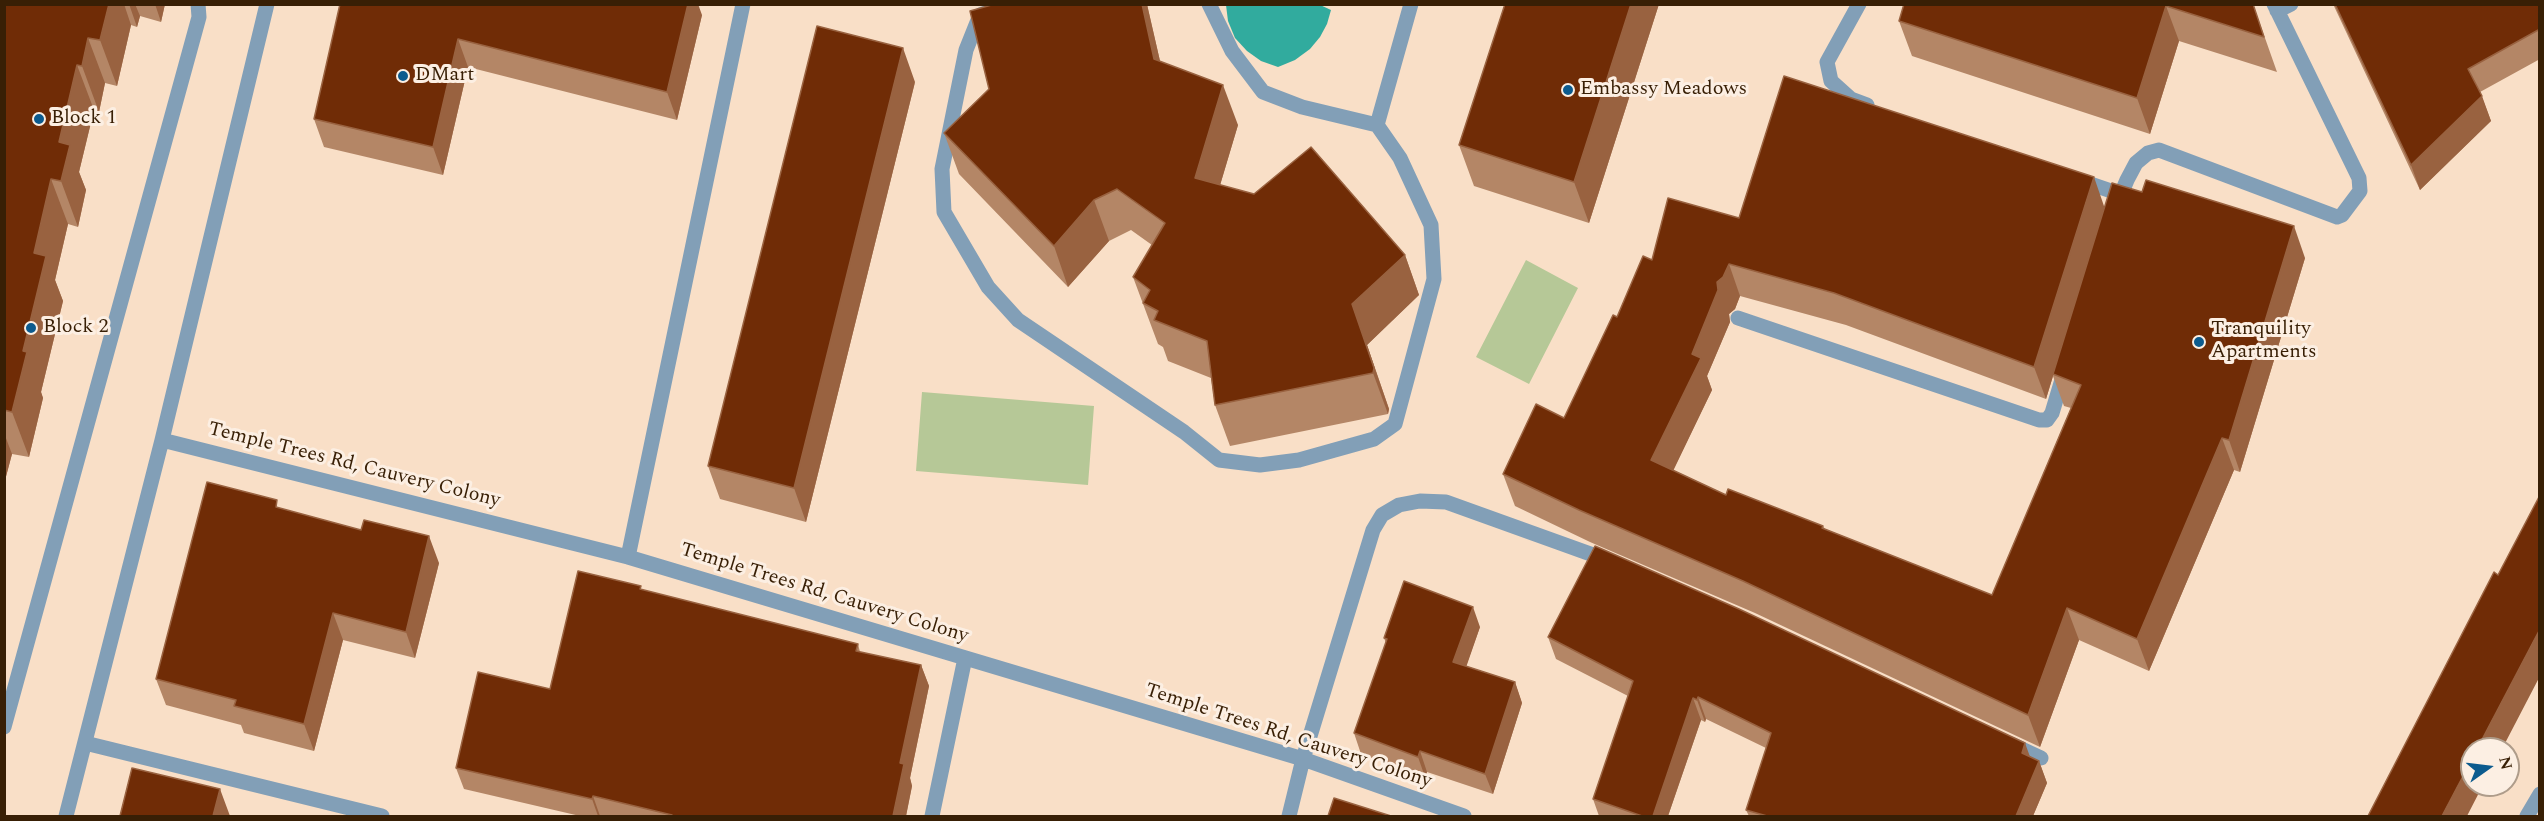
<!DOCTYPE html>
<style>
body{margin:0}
#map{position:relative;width:2544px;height:821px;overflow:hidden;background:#f9dfc7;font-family:Spectral,serif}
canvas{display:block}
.frame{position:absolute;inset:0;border:6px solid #381f05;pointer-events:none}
.north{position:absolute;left:2460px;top:737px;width:60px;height:60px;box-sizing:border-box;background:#fcefe3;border:2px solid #ae9c8a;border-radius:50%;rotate:76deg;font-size:16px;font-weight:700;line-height:24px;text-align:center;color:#381f05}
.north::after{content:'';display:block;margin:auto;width:21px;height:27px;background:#0c5b8e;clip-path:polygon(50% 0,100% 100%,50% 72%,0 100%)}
</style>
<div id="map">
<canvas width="2544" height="821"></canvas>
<div class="frame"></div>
<div class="north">N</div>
</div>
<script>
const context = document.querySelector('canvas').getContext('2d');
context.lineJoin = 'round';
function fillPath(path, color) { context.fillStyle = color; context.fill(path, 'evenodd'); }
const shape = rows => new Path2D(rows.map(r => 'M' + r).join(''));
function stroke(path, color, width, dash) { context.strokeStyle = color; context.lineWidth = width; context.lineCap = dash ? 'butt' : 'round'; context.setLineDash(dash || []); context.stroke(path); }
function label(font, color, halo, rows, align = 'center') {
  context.font = font + ' Spectral,serif'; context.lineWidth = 6; context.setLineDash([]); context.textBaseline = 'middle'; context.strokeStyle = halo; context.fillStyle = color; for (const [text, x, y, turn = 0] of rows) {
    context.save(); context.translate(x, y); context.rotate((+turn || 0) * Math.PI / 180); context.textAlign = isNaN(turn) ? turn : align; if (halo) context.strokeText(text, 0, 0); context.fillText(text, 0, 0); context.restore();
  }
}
fillPath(shape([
 [1526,260,1578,288,1529,384,1476,357],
 [922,392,1094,406,1088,485,916,471]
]), '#b6c897');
fillPath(shape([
 [1318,4,1331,10,1327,24,1320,37,1310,49,1295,60,1278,67,1261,61,1247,51,1235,38,1228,21,1226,5]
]), '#31ab9e');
stroke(shape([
 [1859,4,1827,62,1831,81,1851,99,1867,105],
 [2079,180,2120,194],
 [2527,816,2540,794]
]), '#829fb7', 15);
stroke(shape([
 [1011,4,980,15,966,50,942,169,944,212,988,287,1018,320,1184,432,1219,460,1260,465,1299,460,1374,439,1395,424,1434,279,1431,225,1400,158,1377,125,1302,107,1263,92,1232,51,1209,4],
 [2277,11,2291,4],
 [1377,125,1411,4],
 [2117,204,2127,180,2136,163,2148,153,2159,150,2337,217,2342,215,2360,191,2359,178,2274,4],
 [1738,318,2039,420,2047,420,2052,413,2064,373],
 [162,440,628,557,1303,759,1464,816],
 [628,557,743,4],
 [4,727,199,17,198,4],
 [85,743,382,816],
 [2011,744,2041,758],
 [66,816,162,440,267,4],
 [932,816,965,658],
 [1289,816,1303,759,1373,530,1382,515,1399,505,1420,501,1446,502,1610,561]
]), '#829fb7', 15);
fillPath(shape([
 [4,4,165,4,161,22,140,16,137,27,131,25,117,86,105,83,99,112,94,110,79,172,86,190,78,227,68,224,55,280,63,301,41,392,43,398,29,457,12,454,4,484],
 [340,4,702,15,677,120,468,67,443,175,324,147,314,119],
 [995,4,1147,4,1160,61,1238,125,1220,185,1405,255,1419,295,1367,345,1389,409,1388,414,1230,446,1215,405,1211,378,1168,361,1163,347,1158,344,1133,277,1152,245,1131,230,1109,241,1068,287,959,174,944,133,989,89],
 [1505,4,1659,4,1589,223,1474,186,1459,145],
 [1904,4,2253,4,2277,72,2179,41,2150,134,1912,56,1899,21],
 [2333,4,2540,4,2540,59,2480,92,2491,121,2420,190],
 [915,82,806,522,720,499,708,466],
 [2105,207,2305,258,2240,472,2234,470,2149,671,2079,640,2040,747,1755,613,1590,542,1515,506,1503,474,1564,418,1617,317,1652,260,1739,218],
 [1740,296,1846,325,2046,399,2053,376,2064,406,2071,408,1992,595,1825,529,1823,526,1726,495,1673,470,1712,390,1707,376,1730,322,1729,314,1735,309],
 [280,508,439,563,415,658,343,640,314,751,244,733,241,725,166,705,156,679],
 [643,590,858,644,860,652,921,665,929,686,910,778,912,786,906,816,580,816,464,789,456,768,550,689],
 [1480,627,1466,666,1515,682,1522,703,1493,794,1427,772,1425,777,1361,754,1354,733,1386,643,1384,638],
 [1548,637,2031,757,2039,761,2047,783,2033,816,1749,816,1746,810,1766,748,1706,719,1705,722,1701,720,1668,816,1599,816,1593,799,1628,696,1556,659]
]), '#b48666');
fillPath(shape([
 [109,4,124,4,131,25,117,86,100,40],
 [129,4,135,4,140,16,137,27],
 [155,4,165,4,161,22],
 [688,4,698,4,702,15,677,120,667,92],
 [1142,4,1147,4,1148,9,1169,100,1154,59],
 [1631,4,1659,4,1589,223,1574,182],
 [2166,6,2179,41,2150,134,2137,98],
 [88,38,105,83,99,112,82,66],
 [458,39,468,67,443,175,433,147],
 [903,48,915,82,806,522,794,488],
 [77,65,94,110,79,172,86,190,78,227,61,181,59,142],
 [1223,85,1238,125,1210,219,1195,178],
 [2482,96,2491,121,2420,190,2411,165],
 [2094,177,2105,209,2053,374,2053,376,2046,399,2034,367],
 [51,179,68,224,55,280,63,301,41,392,43,398,29,457,12,412,23,351,34,253],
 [1094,200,1109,241,1068,287,1054,246],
 [2294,226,2305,258,2240,472,2229,440],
 [1405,255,1419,295,1367,345,1389,409,1388,414,1373,373,1352,304],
 [1729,264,1740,296,1735,309,1729,314,1730,322,1707,376,1712,390,1663,492,1651,460,1692,354,1717,282],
 [4,433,12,454,4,484],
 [2222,438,2234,470,2149,671,2137,639],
 [429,536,439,563,415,658,406,632],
 [1473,607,1480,627,1461,682,1453,662],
 [2067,608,2079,640,2040,747,2028,715],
 [333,613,343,640,314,751,304,724],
 [2540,629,2540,676,2502,749,2477,749],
 [921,665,929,686,910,778,912,786,906,816,893,816,900,763],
 [1515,682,1522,703,1493,794,1485,774],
 [1698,697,1706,719,1705,722,1697,700],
 [1693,698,1701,720,1668,816,1653,816],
 [2025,743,2033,765,2022,753],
 [1420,751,1427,772,1425,777,1418,757],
 [2472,759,2472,785,2483,785,2467,816,2442,816],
 [2039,761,2047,783,2033,816,2016,816],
 [220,789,230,816,213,816],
 [593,796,600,816,598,816,592,799]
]), '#996240');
const building = shape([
 [4,4,109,4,100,40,88,38,82,66,77,65,59,142,70,145,61,181,51,179,34,253,46,256,23,351,27,352,12,412,4,410,4,4],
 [340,4,688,4,667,92,458,39,433,147,314,119,340,4],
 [995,4,1142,4,1154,59,1223,85,1195,178,1254,194,1311,147,1405,255,1352,304,1374,368,1373,373,1215,405,1207,341,1154,320,1158,311,1143,303,1150,290,1133,277,1165,223,1117,189,1094,200,1054,246,944,133,989,89,970,11,995,4],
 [1505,4,1631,4,1574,182,1459,145,1505,4],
 [1904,4,2253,4,2264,37,2166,6,2137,98,1899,21,1904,4],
 [2335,4,2540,4,2540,29,2468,69,2482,96,2411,165,2335,4],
 [817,26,903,48,794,488,708,466,817,26],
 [1784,76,2094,177,2034,367,1834,293,1729,264,1723,277,1717,282,1718,290,1692,354,1701,358,1651,460,1726,495,1728,489,1823,526,1822,528,1992,595,2081,385,2053,374,2112,183,2142,192,2146,180,2294,226,2229,440,2222,438,2137,639,2067,608,2028,715,1743,581,1579,510,1503,474,1536,404,1564,418,1613,315,1617,317,1643,256,1652,260,1668,198,1739,218,1784,76],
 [207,482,277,500,276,507,361,530,364,520,429,536,406,632,333,613,304,724,234,706,236,700,156,679,207,482],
 [2540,495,2540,629,2477,749,2472,749,2472,759,2442,816,2368,816,2494,572,2498,575,2540,495],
 [1595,546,1739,609,2025,743,2022,753,2039,761,2016,816,1767,816,1746,810,1771,733,1698,697,1697,700,1693,698,1653,816,1642,816,1593,799,1633,681,1548,637,1595,546],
 [578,571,641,586,640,589,858,644,856,651,921,665,900,763,904,764,893,816,672,816,672,815,593,796,592,799,456,768,478,672,550,689,578,571],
 [1404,581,1473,607,1453,662,1515,682,1485,774,1420,751,1418,757,1354,733,1387,639,1384,638,1404,581],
 [132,768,220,789,213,816,120,816,132,768],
 [1334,798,1391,816,1328,816,1334,798]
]);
fillPath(building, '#702c06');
stroke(building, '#996240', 1.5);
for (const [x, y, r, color] of [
 [403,76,6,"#0c5b8e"],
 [1568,90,6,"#0c5b8e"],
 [39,119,6,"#0c5b8e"],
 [31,328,6,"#0c5b8e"],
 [2199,342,6,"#0c5b8e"]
]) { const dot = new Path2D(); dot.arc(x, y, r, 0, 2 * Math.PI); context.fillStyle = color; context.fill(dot); stroke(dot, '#fcefe3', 2); }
label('20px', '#381f05', '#fcefe3', [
 ["DMart",415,76],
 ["Embassy Meadows",1580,90],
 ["Block 1",51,119],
 ["Block 2",43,328],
 ["Tranquility",2211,330],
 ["Apartments",2211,353]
], 'left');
label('20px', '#381f05', '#fcefe3', [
 ["Temple Trees Rd, Cauvery Colony",354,466,14],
 ["Temple Trees Rd, Cauvery Colony",824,594,17],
 ["Temple Trees Rd, Cauvery Colony",1288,737,18]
]);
</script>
